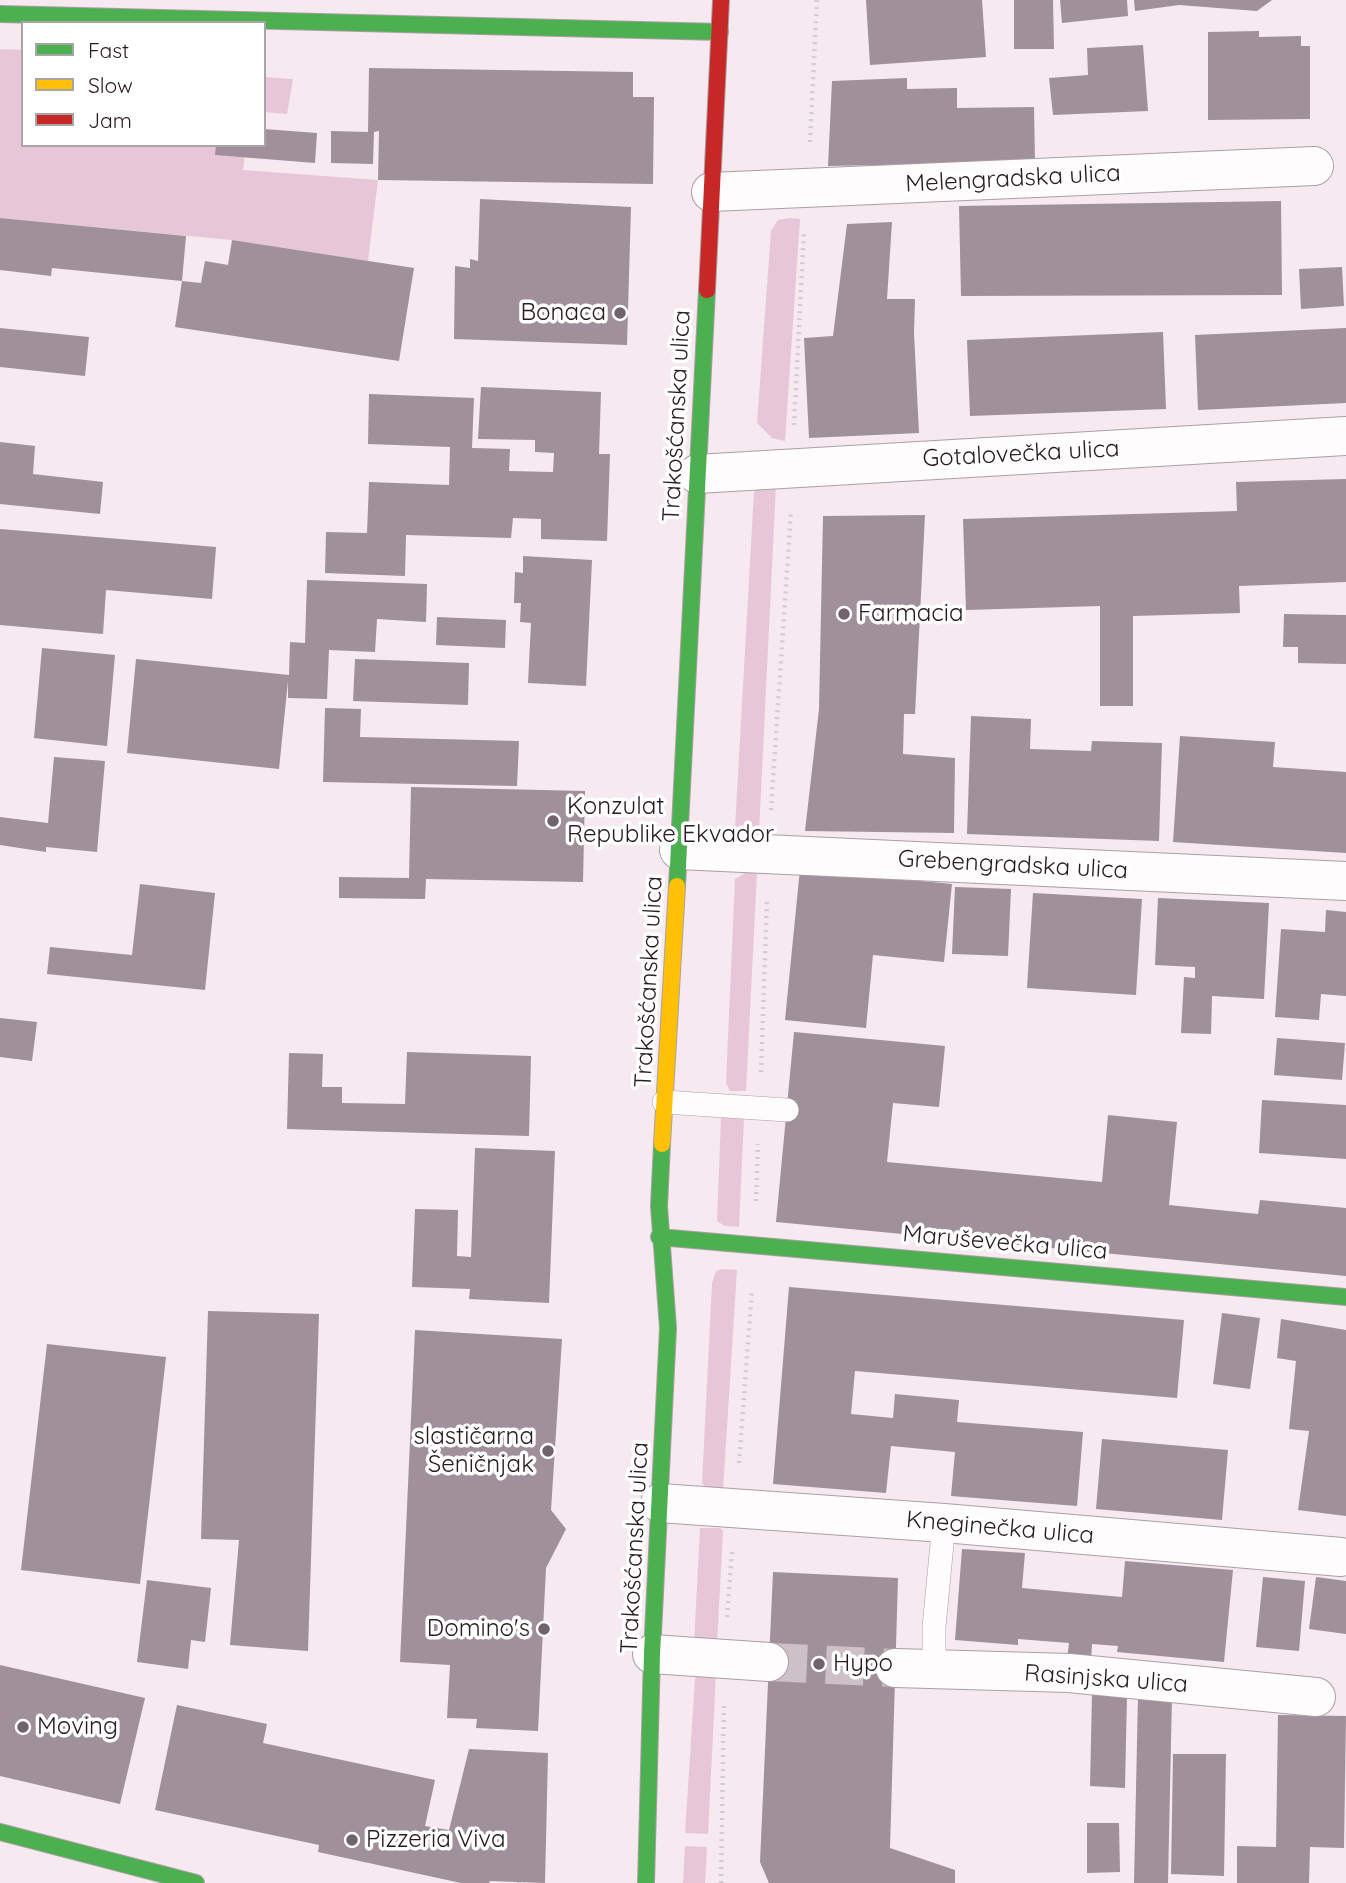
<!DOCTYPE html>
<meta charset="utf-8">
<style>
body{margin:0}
#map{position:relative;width:1346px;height:1883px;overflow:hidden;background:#f6e9ef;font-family:Quicksand,sans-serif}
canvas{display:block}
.legend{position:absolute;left:21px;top:21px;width:245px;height:126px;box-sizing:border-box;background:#fff;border:2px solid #a9a4a6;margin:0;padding:9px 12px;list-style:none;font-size:21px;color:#281b21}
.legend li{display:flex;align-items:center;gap:14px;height:35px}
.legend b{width:35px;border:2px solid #a9a4a6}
</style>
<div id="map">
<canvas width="1346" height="1883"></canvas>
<ul class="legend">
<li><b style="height:9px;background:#4caf50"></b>Fast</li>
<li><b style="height:9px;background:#ffc107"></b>Slow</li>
<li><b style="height:9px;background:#c62828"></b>Jam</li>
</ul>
</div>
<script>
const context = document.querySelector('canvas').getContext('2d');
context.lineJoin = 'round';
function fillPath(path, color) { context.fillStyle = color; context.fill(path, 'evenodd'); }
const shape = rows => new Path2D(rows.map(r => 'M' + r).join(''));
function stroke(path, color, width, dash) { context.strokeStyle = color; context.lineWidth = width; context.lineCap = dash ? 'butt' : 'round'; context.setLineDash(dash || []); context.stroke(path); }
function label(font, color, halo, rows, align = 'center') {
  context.font = font + ' Quicksand,sans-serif'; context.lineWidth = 7; context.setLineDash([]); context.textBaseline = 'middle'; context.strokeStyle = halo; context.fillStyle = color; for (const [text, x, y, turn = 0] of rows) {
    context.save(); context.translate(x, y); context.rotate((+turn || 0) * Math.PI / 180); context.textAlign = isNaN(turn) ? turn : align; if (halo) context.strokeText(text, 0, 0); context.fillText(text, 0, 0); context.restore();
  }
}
fillPath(shape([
 [0,49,23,50,23,145,246,145,243,170,378,180,368,261,232,240,0,218],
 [264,77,293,79,287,114,264,112],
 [790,218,800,219,785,441,772,438,757,423,771,231,778,220],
 [776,484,759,833,739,832,735,827,754,492,761,485],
 [745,873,757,873,746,1091,730,1091,726,1083,735,879],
 [728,1116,744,1118,739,1227,725,1226,717,1221,721,1118],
 [722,1269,737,1270,723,1490,708,1489,702,1483,712,1283,716,1271],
 [700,1528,720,1528,723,1531,717,1644,694,1644],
 [698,1673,716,1674,708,1834,685,1833,695,1679],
 [685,1846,707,1847,705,1883,683,1883]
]), '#e7c7d7');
fillPath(shape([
 [866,0,982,0,986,57,870,65],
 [1014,0,1053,0,1054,49,1014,49],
 [1060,0,1127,0,1128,16,1062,23],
 [1134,0,1272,0,1257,11,1179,5,1135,11],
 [1259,31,1259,37,1301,36,1301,46,1310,46,1310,119,1208,120,1208,32],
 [1143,45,1148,111,1053,115,1049,78,1088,75,1087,48],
 [369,68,633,72,633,97,654,97,653,184,378,180,379,131,374,132,373,164,331,163,331,131,368,132],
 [907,78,907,89,957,88,957,108,1034,107,1035,162,828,166,832,81],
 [264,129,317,133,315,163,215,155,216,145,264,145],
 [480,199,631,207,627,345,454,339,455,266,470,268,470,259,478,261],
 [1281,201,1282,295,961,296,959,206],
 [0,218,186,236,182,281,52,268,51,276,0,270],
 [892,222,887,299,915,299,914,333,919,433,809,438,804,338,833,336,847,224],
 [232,240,414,268,399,361,175,327,182,281,201,283,205,261,228,265],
 [1342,267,1344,306,1301,309,1299,269],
 [0,328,89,337,85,376,0,367],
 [1346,328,1346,403,1198,410,1195,335],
 [1163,332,1166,409,970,416,967,340],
 [481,387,601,392,599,454,610,454,607,541,541,539,541,519,513,518,511,538,406,535,405,576,325,573,326,532,367,533,369,482,449,485,450,447,368,444,369,394,474,398,472,448,510,449,509,471,553,472,554,453,535,452,535,440,478,439],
 [0,442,35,446,33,474,103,482,100,514,0,504],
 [1346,479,1346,582,1239,586,1240,613,1133,616,1133,706,1100,706,1100,606,966,610,963,519,1237,511,1236,482],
 [925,515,915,714,904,714,903,754,955,758,954,833,805,831,819,709,823,516],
 [0,529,216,547,212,599,106,590,103,634,0,625],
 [523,556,592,560,586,686,528,683,531,623,520,622,521,603,514,603,515,572,523,573],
 [307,580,427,584,426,622,377,619,375,652,329,650,327,699,288,698,288,681,279,769,127,753,136,659,289,675,290,642,305,643],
 [1284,614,1346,615,1346,664,1298,663,1298,647,1283,647],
 [437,617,506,620,505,648,436,645],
 [42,648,115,655,107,746,34,738],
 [355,659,469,663,468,705,353,701],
 [325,708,361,709,360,737,519,741,517,786,323,782],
 [971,716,1031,719,1030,749,1091,751,1092,741,1162,743,1159,841,967,834],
 [1180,736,1275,742,1273,767,1346,772,1346,853,1173,842],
 [54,757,105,761,97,852,46,847,46,852,0,845,0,817,48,823],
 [411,787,585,791,583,882,426,879,425,899,339,898,339,877,409,878],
 [800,869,952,884,944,962,873,955,866,1028,785,1020],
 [140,884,215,893,205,990,47,974,50,947,132,955],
 [955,887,1011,889,1008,956,952,954],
 [1033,893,1142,899,1136,995,1027,988],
 [1158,898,1269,903,1264,999,1212,996,1211,1034,1181,1033,1184,977,1195,978,1195,967,1155,965],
 [1326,910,1346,912,1346,996,1321,994,1319,1020,1275,1017,1281,929,1325,932],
 [0,1018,37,1022,32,1061,0,1057],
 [794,1032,945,1046,939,1107,893,1103,887,1162,1102,1182,1108,1115,1177,1122,1169,1205,1258,1214,1260,1200,1346,1208,1346,1276,776,1222],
 [1277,1038,1345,1043,1342,1080,1274,1075],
 [407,1052,531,1056,529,1136,287,1129,289,1053,323,1054,322,1087,342,1087,342,1103,405,1104],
 [1262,1100,1346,1105,1346,1159,1259,1153],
 [475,1148,555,1151,549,1303,469,1299,470,1289,412,1287,415,1209,458,1210,457,1256,471,1257],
 [789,1287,1184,1320,1177,1398,855,1371,851,1414,893,1418,895,1394,959,1400,957,1422,1083,1432,1077,1506,951,1496,955,1452,891,1446,886,1493,773,1484],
 [208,1311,319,1314,308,1651,230,1645,239,1540,201,1539],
 [1222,1313,1260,1318,1250,1389,1213,1384],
 [1281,1319,1346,1330,1346,1516,1298,1510,1309,1431,1289,1429,1296,1361,1277,1358],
 [415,1330,562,1339,551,1510,566,1529,546,1568,538,1731,476,1728,477,1719,447,1718,450,1665,400,1662],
 [47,1344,166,1357,140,1584,21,1570],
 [1102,1439,1228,1450,1222,1520,1096,1509],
 [962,1549,1025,1553,1022,1588,1122,1597,1125,1561,1233,1570,1224,1662,1117,1652,1118,1646,1092,1644,1091,1661,1067,1659,1069,1643,1018,1639,1018,1645,955,1640],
 [773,1572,898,1578,890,1848,955,1870,955,1883,769,1883,760,1862],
 [1263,1577,1305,1581,1299,1651,1256,1647],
 [1316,1577,1346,1581,1346,1634,1309,1629],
 [147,1580,211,1588,205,1642,191,1640,188,1669,137,1662],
 [0,1665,145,1698,120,1804,0,1776],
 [1092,1693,1127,1695,1125,1788,1090,1786],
 [1138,1695,1172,1695,1168,1883,1134,1883],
 [177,1705,267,1724,263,1743,435,1780,425,1826,449,1830,469,1749,548,1753,545,1883,490,1881,489,1883,461,1883,318,1852,319,1845,155,1810],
 [1278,1715,1346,1716,1344,1848,1310,1847,1309,1883,1237,1883,1237,1846,1276,1847],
 [1173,1754,1226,1754,1224,1876,1171,1874],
 [1087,1823,1119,1823,1120,1872,1087,1873]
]), '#a09099');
stroke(shape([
 [769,1662,895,1668]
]), '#cdc0c6', 38, [38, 19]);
const lane = shape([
 [664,1102,787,1110],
 [934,1670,934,1627,944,1523]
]);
const street = shape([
 [711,192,1314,166],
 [697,474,1346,436],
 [679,850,1346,881],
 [660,1503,944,1523,1341,1557],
 [652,1654,769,1662],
 [895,1668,1069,1673,1316,1697]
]);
const fast = shape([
 [0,14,720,32],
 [677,886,707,290],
 [659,1237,1346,1297],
 [0,1832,196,1883],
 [646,1883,652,1654,668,1328,659,1206,662,1144]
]);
const slow = shape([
 [662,1144,677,886]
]);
const jam = shape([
 [707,290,721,0]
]);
stroke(lane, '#ab9fa4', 24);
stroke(street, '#ab9fa4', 40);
stroke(fast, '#ab9fa4', 18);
stroke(slow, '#ab9fa4', 18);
stroke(jam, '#ab9fa4', 18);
stroke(shape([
 [810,142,817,0],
 [794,425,804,231],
 [771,810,791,511],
 [761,1072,767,899],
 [756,1201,758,1144],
 [739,1463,752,1290],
 [727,1617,732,1552],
 [519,1883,519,1882],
 [721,1883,724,1702]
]), '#d1cdcf', 4.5, [2, 5]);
stroke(lane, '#fefcfd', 23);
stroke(street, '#fefcfd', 38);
stroke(fast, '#4caf50', 16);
stroke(slow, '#ffc107', 16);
stroke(jam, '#c62828', 16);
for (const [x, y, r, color] of [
 [620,313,7,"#706369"],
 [844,614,7,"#706369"],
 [553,821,7,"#706369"],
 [548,1451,7,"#706369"],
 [544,1629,7,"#706369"],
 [819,1664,7,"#706369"],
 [23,1727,7,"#706369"],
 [352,1840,7,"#706369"]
]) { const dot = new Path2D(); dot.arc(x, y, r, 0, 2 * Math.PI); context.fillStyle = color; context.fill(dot); stroke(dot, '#fff', 2.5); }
label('24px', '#281b21', '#fff', [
 ["Melengradska ulica",1013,179,-3],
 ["Trakošćanska ulica",677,416,-87],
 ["Gotalovečka ulica",1021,454,-3],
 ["Grebengradska ulica",1013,865,3],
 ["Trakošćanska ulica",649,982,-87],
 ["Maruševečka ulica",1005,1243,5],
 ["Kneginečka ulica",1000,1528,5],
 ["Trakošćanska ulica",635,1548,-87],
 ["Rasinjska ulica",1106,1679,4]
]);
label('24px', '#281b21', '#fff', [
 ["Bonaca",606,313,"right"],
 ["Farmacia",858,614],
 ["Konzulat",567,807],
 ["Republike Ekvador",567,835],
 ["slastičarna",534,1437,"right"],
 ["Šeničnjak",534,1465,"right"],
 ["Domino's",530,1629,"right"],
 ["Hypo",833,1664],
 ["Moving",37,1727],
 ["Pizzeria Viva",366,1840]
], 'left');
</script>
